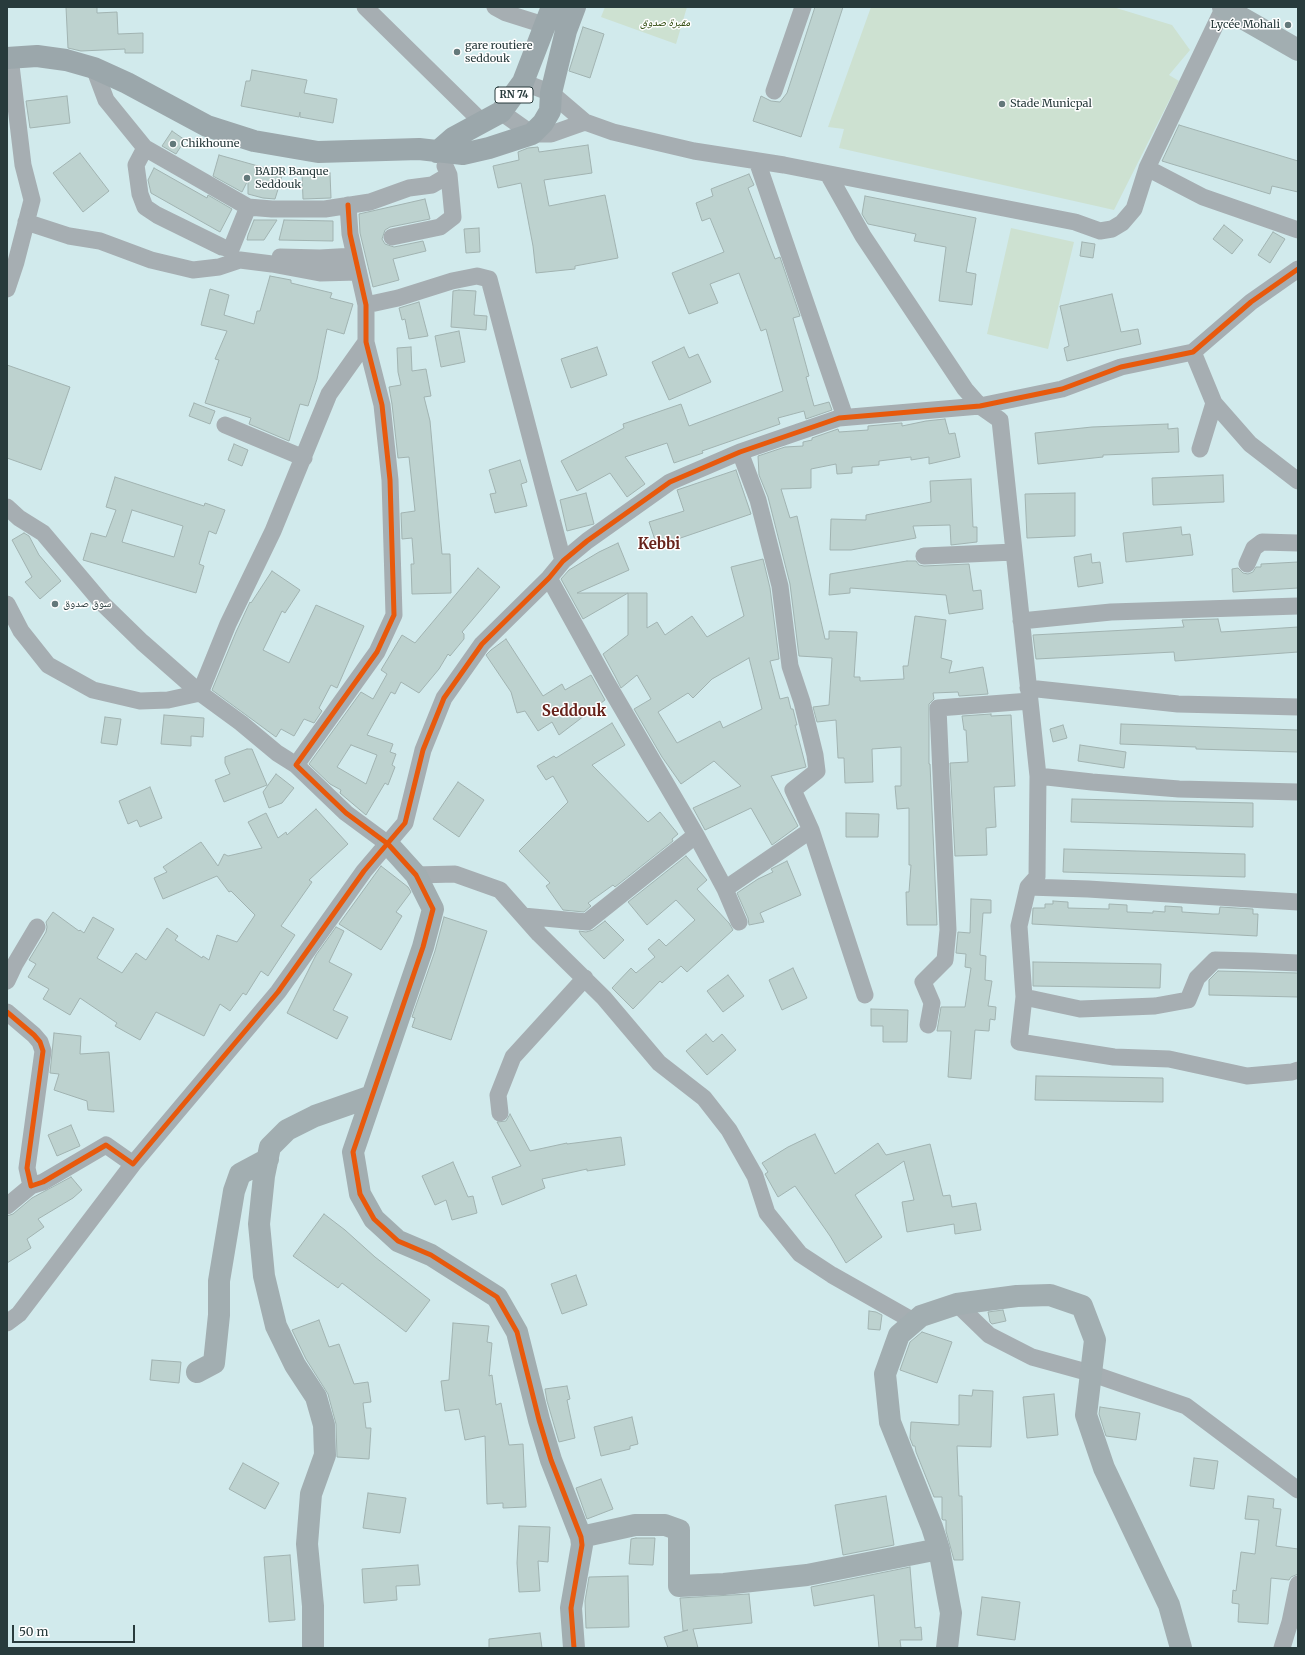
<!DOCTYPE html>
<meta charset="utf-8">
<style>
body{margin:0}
#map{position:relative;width:1305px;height:1655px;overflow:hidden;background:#d1eaec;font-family:Merriweather,serif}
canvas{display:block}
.frame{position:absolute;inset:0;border:8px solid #283b3c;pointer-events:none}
.scale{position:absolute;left:12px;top:1625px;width:123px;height:18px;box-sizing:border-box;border:2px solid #283b3c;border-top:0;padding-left:5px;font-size:12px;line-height:14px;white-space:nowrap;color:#283b3c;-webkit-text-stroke:3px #fff;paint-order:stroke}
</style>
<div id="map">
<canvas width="1305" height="1655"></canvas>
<div class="frame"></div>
<div class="scale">50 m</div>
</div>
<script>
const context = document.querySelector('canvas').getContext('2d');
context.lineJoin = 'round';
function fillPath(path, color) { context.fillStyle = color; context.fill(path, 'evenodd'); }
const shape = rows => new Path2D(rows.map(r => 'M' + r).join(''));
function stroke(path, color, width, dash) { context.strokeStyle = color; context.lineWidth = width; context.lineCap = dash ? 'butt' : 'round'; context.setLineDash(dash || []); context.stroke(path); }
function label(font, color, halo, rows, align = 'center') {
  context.font = font + ' Merriweather,"Noto Naskh Arabic",serif'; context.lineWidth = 3; context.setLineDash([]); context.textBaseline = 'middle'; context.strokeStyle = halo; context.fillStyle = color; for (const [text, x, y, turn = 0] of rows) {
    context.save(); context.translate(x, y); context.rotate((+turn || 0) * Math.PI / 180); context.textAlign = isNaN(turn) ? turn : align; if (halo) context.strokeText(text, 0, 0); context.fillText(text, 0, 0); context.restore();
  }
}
fillPath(shape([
 [605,7,687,7,676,44,601,17],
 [871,7,1113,7,1172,25,1190,50,1169,75,1179,81,1114,210,839,148,844,129,828,127],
 [1011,228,1074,242,1048,349,987,334]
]), '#cde1d1');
const building = shape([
 [66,7,97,7,97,13,117,12,118,34,143,33,143,53,125,53,125,49,81,51,68,48,66,7],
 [815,7,843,7,801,137,753,121,761,96,771,101,780,102,787,93,815,7],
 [583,27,604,34,590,78,569,71,583,27],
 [252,70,307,80,304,93,337,99,333,123,300,117,300,112,299,117,241,106,246,81,250,81,252,70],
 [67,96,70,123,30,128,26,101,67,96],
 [1179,125,1298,161,1298,192,1272,186,1270,194,1162,161,1179,125],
 [172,131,185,140,176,154,162,146,172,131],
 [588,145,592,173,544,180,549,206,605,195,618,258,575,266,575,269,536,273,533,246,521,183,498,188,493,166,519,160,518,152,528,148,538,147,539,152,588,145],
 [80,153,109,191,83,212,53,173,80,153],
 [219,155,283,173,275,199,263,198,248,194,248,180,242,192,213,176,219,155],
 [154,168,207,198,208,195,232,209,220,232,151,193,148,180,154,168],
 [330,173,331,198,303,199,302,174,330,173],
 [749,174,754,185,748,188,775,259,780,257,800,316,793,318,809,376,806,377,814,406,829,402,832,410,806,419,804,411,778,418,780,424,702,451,703,453,674,463,667,443,625,457,645,484,627,497,610,473,577,491,561,461,624,428,623,424,681,404,689,426,783,391,766,329,761,331,739,273,710,284,718,303,689,314,672,273,724,252,710,218,702,221,696,203,713,196,711,189,749,174],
 [865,196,976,218,966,272,976,274,972,305,939,301,946,247,914,241,916,234,868,224,862,214,865,196],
 [425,199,430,219,390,227,385,230,382,239,385,244,394,247,423,241,426,251,393,259,399,280,373,287,360,233,359,214,425,199],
 [254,220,277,220,264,240,247,240,248,235,254,220],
 [284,220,333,221,333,241,279,240,284,220],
 [1224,225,1243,240,1232,254,1213,239,1224,225],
 [479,228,480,252,466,253,464,229,479,228],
 [1273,232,1285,239,1270,263,1258,255,1273,232],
 [1082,242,1095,244,1093,258,1080,256,1082,242],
 [270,276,291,280,291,283,332,293,330,298,353,304,344,334,327,329,317,379,308,406,300,404,289,441,249,424,251,418,205,403,219,360,215,359,227,331,201,325,210,289,229,295,224,315,254,324,257,311,260,311,270,276],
 [459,290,476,291,474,315,487,316,486,330,451,327,453,291,459,290],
 [1112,294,1121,332,1138,329,1141,344,1067,361,1064,348,1069,346,1060,306,1112,294],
 [419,302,428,336,409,339,405,319,402,320,399,308,419,302],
 [459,331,465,362,441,367,435,336,459,331],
 [411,347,412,371,426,369,431,396,424,397,430,421,442,554,450,554,451,593,412,594,411,564,414,564,412,538,402,539,401,513,415,511,409,457,398,458,392,404,389,387,401,385,398,372,397,348,411,347],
 [597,347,607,375,571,388,561,359,597,347],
 [684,347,689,358,698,354,711,382,669,400,652,362,684,347],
 [7,365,70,387,41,470,7,458,7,365],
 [194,403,215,411,210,424,189,416,194,403],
 [945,419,949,434,955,433,960,457,929,464,929,457,911,460,911,457,879,461,879,465,852,467,852,473,837,474,836,464,811,469,811,488,781,489,790,518,797,516,825,639,829,639,829,631,857,632,854,677,860,677,860,681,904,679,903,666,908,666,915,616,946,620,941,658,952,661,949,673,983,667,988,694,959,696,958,692,933,693,934,699,929,704,929,764,930,764,937,925,907,925,906,892,909,892,911,865,909,865,909,808,897,809,895,786,901,786,901,747,872,749,873,782,845,783,844,758,838,758,836,720,817,722,813,707,829,705,832,658,799,656,790,584,768,497,759,475,758,456,785,447,803,446,803,442,812,440,812,438,838,429,839,432,868,430,868,426,902,423,902,426,926,421,945,419],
 [1168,424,1168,429,1178,428,1179,452,1103,455,1103,457,1038,464,1035,433,1092,427,1168,424],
 [234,444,248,450,242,466,228,460,234,444],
 [520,460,527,482,521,484,527,506,495,513,490,494,496,493,489,470,520,460],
 [736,470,751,514,657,546,649,522,684,511,677,490,736,470],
 [1223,475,1224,502,1153,505,1152,478,1223,475],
 [115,477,204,506,205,503,225,510,216,534,209,531,199,564,204,566,196,593,83,560,91,533,106,537,116,510,106,507,115,477],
 [132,510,183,526,174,557,122,542,132,510],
 [971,479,973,527,977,527,977,542,951,545,950,525,913,526,916,538,851,550,830,550,831,519,866,520,866,515,931,502,930,481,971,479],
 [586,493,594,524,567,531,560,500,586,493],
 [1075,493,1075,536,1027,538,1025,494,1075,493],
 [1181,527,1182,535,1190,534,1193,555,1126,562,1123,533,1181,527],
 [24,533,29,536,39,555,61,581,40,599,25,582,32,577,12,540,24,533],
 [618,543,629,570,577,593,647,593,647,628,657,622,665,635,692,616,707,637,744,616,731,567,763,559,770,588,779,659,770,661,780,699,788,697,791,709,793,709,797,725,795,725,806,767,771,776,798,826,772,845,751,808,705,830,693,808,741,786,714,761,681,784,662,757,634,709,651,699,637,675,621,688,615,676,603,654,628,635,628,593,583,619,561,579,569,570,599,552,618,543],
 [749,658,762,709,723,728,720,721,677,743,658,712,688,693,693,698,712,679,749,658],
 [1091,554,1092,563,1100,562,1103,583,1078,587,1074,557,1091,554],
 [907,561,916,561,919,565,924,566,969,564,973,591,981,590,983,609,949,614,946,595,850,588,850,593,829,595,830,574,907,561],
 [1298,562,1298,588,1233,592,1232,569,1238,568,1243,573,1248,574,1253,572,1256,567,1261,567,1261,564,1298,562],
 [478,568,500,587,462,632,464,634,464,639,450,656,448,654,439,669,419,693,401,682,395,694,391,692,367,735,393,744,390,752,396,754,392,765,395,767,388,785,385,783,366,815,340,793,341,790,330,784,309,764,361,692,373,699,387,674,381,670,402,635,415,643,478,568],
 [351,745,377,755,366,784,337,767,351,745],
 [272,571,300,590,285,613,282,611,263,650,289,663,316,605,364,626,337,688,331,685,319,708,322,711,314,723,304,719,294,736,281,729,276,737,212,690,236,632,250,602,251,603,272,571],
 [1218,619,1221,632,1298,627,1298,652,1175,661,1174,652,1036,659,1033,635,1184,627,1182,620,1218,619],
 [506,639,543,696,562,684,565,690,591,675,605,700,559,735,552,722,538,731,525,711,517,713,511,692,486,655,491,650,506,639],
 [991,714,991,716,1011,715,1015,786,994,787,996,827,986,828,987,855,955,856,950,763,968,762,966,730,964,730,962,716,991,714],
 [164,715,204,718,203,737,191,736,191,746,161,744,164,715],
 [105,717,121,719,117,745,101,743,105,717],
 [612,723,625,745,592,765,648,822,660,812,678,834,672,839,673,841,615,887,613,885,588,903,591,906,584,912,563,910,546,886,550,883,519,851,568,802,553,776,546,780,537,766,554,756,556,758,612,723],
 [1121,724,1298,730,1298,752,1196,749,1196,747,1120,744,1121,724],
 [1063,725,1067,738,1053,742,1050,729,1063,725],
 [1080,745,1126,752,1124,768,1078,761,1080,745],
 [247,749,252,749,267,785,224,802,215,780,230,774,225,763,225,757,247,749],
 [276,774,294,788,282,803,269,808,263,792,276,774],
 [458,782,484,800,459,837,433,819,458,782],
 [150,787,162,818,140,827,137,820,128,824,119,801,150,787],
 [1072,799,1253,803,1253,827,1071,822,1072,799],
 [316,809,348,844,309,880,312,882,281,926,295,935,268,976,261,971,246,995,243,993,230,1011,220,1004,204,1036,156,1012,140,1040,115,1026,117,1023,80,998,70,1015,43,999,49,989,28,977,36,964,29,960,46,932,47,927,46,922,53,912,79,931,80,930,84,933,93,917,114,929,97,958,122,973,136,953,146,960,167,928,178,936,175,940,202,958,203,956,209,960,217,935,237,942,255,915,231,891,229,892,217,876,163,899,154,878,167,872,163,867,201,842,218,866,224,854,228,856,262,848,248,822,266,813,278,838,286,832,287,835,316,809],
 [846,813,879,814,878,837,846,837,846,813],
 [1064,849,1245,854,1245,877,1063,872,1064,849],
 [686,856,707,880,697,889,729,923,733,930,687,972,681,966,662,983,660,981,633,1009,612,988,631,968,636,973,655,957,648,949,659,939,666,946,695,920,676,900,647,925,628,902,686,856],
 [787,861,801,895,760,913,764,922,749,925,748,918,737,893,758,879,773,872,771,869,787,861],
 [381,866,408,887,411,892,396,912,402,916,381,950,339,924,381,866],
 [971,899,991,900,991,913,983,913,980,955,986,956,985,980,992,981,988,1006,996,1007,995,1020,990,1019,989,1031,975,1030,971,1079,948,1077,951,1031,937,1031,941,1007,965,1007,971,968,965,967,966,954,956,953,958,932,970,933,971,899],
 [1053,901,1068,902,1068,908,1109,909,1109,904,1127,905,1127,912,1153,913,1153,911,1165,912,1165,906,1182,907,1182,912,1213,914,1219,914,1220,907,1253,909,1253,914,1258,914,1257,936,1032,924,1033,908,1045,908,1045,904,1053,904,1053,901],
 [444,917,487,931,451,1040,412,1027,415,1018,412,1017,435,951,444,917],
 [605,921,624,940,604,959,581,935,579,931,586,932,593,930,605,921],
 [336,927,344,931,329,962,352,974,333,1010,348,1017,337,1039,287,1013,316,955,336,927],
 [1033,962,1161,964,1160,988,1033,986,1033,962],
 [793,968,807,998,782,1010,769,980,793,968],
 [1218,971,1298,973,1298,997,1209,995,1209,980,1218,971],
 [728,975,744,996,723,1012,707,991,728,975],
 [871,1009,908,1010,907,1042,883,1042,883,1026,871,1026,871,1009],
 [54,1033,81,1036,80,1054,109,1052,114,1112,88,1110,87,1101,54,1090,59,1074,50,1073,54,1033],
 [706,1034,713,1042,722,1034,736,1050,707,1075,686,1051,706,1034],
 [1036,1076,1163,1078,1163,1102,1035,1100,1036,1076],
 [510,1114,530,1151,567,1143,567,1144,621,1137,625,1165,587,1171,587,1169,542,1179,545,1188,502,1205,492,1177,521,1166,497,1122,506,1121,510,1114],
 [71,1125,80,1146,57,1156,48,1135,71,1125],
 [815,1134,835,1174,878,1143,886,1155,930,1144,943,1196,950,1195,952,1207,976,1203,981,1230,955,1234,954,1224,907,1232,902,1202,914,1200,904,1161,855,1195,882,1237,846,1263,830,1236,795,1186,778,1197,765,1174,768,1172,762,1163,788,1147,815,1134],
 [453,1162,468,1197,473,1196,477,1213,452,1220,446,1200,435,1205,422,1176,453,1162],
 [71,1177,82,1190,73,1198,38,1219,44,1227,27,1239,31,1248,7,1263,7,1216,13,1214,32,1198,71,1177],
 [324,1214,345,1230,375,1257,430,1300,406,1332,342,1283,338,1288,293,1256,324,1214],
 [576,1275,587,1305,562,1314,551,1284,576,1275],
 [1003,1310,1006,1321,992,1324,990,1322,988,1312,1003,1310],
 [869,1311,876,1312,882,1315,880,1330,868,1329,869,1311],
 [319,1320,329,1347,339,1344,354,1384,368,1382,371,1402,363,1403,366,1428,371,1428,369,1459,337,1457,336,1424,328,1394,306,1359,292,1330,319,1320],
 [453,1323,489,1326,487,1342,492,1343,489,1376,492,1375,496,1405,501,1403,509,1445,523,1444,526,1507,503,1508,503,1503,487,1504,485,1436,465,1440,459,1409,445,1411,441,1381,449,1380,453,1323],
 [922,1332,952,1342,937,1383,900,1370,910,1342,922,1332],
 [152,1360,181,1362,179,1383,150,1380,152,1360],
 [567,1386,570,1399,567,1400,575,1438,559,1442,547,1401,545,1389,567,1386],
 [973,1390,993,1391,991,1447,957,1446,959,1496,962,1496,963,1560,954,1560,946,1531,946,1520,943,1520,942,1519,942,1497,934,1497,916,1452,915,1446,913,1446,910,1438,911,1422,959,1425,959,1395,972,1396,973,1390],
 [1054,1394,1058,1435,1027,1438,1023,1397,1054,1394],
 [1100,1407,1140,1413,1136,1440,1106,1436,1099,1414,1100,1407],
 [632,1417,638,1444,630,1446,630,1449,601,1456,594,1427,632,1417],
 [1194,1458,1218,1461,1214,1489,1190,1486,1194,1458],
 [243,1463,279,1483,265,1509,229,1489,243,1463],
 [601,1479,613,1509,587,1519,576,1488,601,1479],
 [368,1493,406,1498,400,1533,363,1528,368,1493],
 [886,1496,894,1545,843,1555,835,1505,886,1496],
 [1248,1496,1274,1499,1273,1508,1281,1509,1276,1546,1298,1549,1298,1574,1291,1577,1289,1580,1271,1578,1268,1624,1238,1622,1239,1604,1232,1603,1233,1590,1236,1591,1241,1552,1255,1554,1259,1520,1245,1519,1248,1496],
 [519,1526,550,1527,548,1562,538,1561,540,1591,519,1592,517,1563,519,1526],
 [636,1538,655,1538,653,1565,629,1564,631,1539,636,1538],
 [290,1555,295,1620,269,1622,264,1557,290,1555],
 [418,1565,420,1585,396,1586,397,1600,364,1603,362,1569,418,1565],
 [910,1567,915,1628,921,1627,922,1640,900,1640,901,1648,879,1648,874,1595,814,1606,811,1587,910,1567],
 [628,1576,629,1627,586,1628,585,1601,589,1577,628,1576],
 [749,1594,752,1623,693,1629,698,1648,668,1648,664,1637,688,1630,683,1631,680,1598,749,1594],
 [982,1597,1020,1602,1015,1640,977,1635,982,1597],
 [540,1633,542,1648,489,1648,489,1639,540,1633]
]);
fillPath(building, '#bdd2cf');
stroke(building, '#a1b3b1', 1);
stroke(shape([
 [365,7,482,122],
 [495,7,506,13,544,25],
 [94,68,106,100,145,148,248,207,272,209,325,209,370,202,409,188,432,185,449,175],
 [523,82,551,93,585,122,613,132,694,151,784,165,1075,222,1100,231,1112,229,1122,223,1134,209,1147,168,1203,197,1298,230],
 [774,91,803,7],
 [501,112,532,134,551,134,585,122],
 [145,148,136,165,140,194,145,207,157,215,222,247,231,249,248,207],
 [757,161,845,417],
 [1147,168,1224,7],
 [828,174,863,236,965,389,980,406,1000,420,1038,776,1037,877,1028,887,1019,926,1024,997,1019,1042,1114,1057,1169,1059,1247,1076,1292,1072,1298,1070],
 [348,205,350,234,366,305,366,342,382,405,390,480,394,615,377,652,296,765,346,813,388,844],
 [26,222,69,236,100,241,151,260,193,270,219,267,240,260,272,264,320,273,358,272],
 [392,237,440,227,453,217,449,175,445,166],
 [280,257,320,258,355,256],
 [7,289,16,262,32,200,23,165,10,57],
 [366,305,398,298,452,281,477,276,489,279,563,561],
 [1193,352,1214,403,1250,444,1298,481],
 [225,425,304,458],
 [1200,449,1214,403],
 [740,452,758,500,780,586,790,666,802,702,815,755,817,771,793,790,811,830,865,995],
 [7,507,19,518,43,533,103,604,142,642,200,693],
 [924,556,1014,552],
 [1247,564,1254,548,1262,542,1298,543],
 [549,578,606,681,696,835,725,889],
 [7,604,21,631,48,665,93,690,140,701,168,700,200,693],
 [1021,621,1111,612,1298,606],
 [1028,688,1178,704,1298,707],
 [296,765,277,753,241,723,200,693,228,624,273,531,329,394,366,342],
 [1038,776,1092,782,1179,789,1298,792],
 [416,875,455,874,500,890,539,934,604,998,659,1063,704,1098,729,1130,755,1176,767,1213,800,1254,832,1275,915,1322],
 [1028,887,1088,889,1298,902],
 [523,916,587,922,696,835],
 [739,922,725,889,811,830],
 [7,981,15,964,37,927],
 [1024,997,1080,1009,1155,1006,1188,1000,1197,978,1215,960,1254,961,1298,963],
 [7,1012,34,1035,40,1042,43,1051,27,1168,31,1186,43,1182,106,1145,133,1164,278,992,364,871,405,823,423,750,444,698,482,644,549,578,563,561,587,541,670,482,740,452,839,418,980,406,1062,389,1121,367,1193,352,1251,302,1298,269],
 [928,1025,932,1003,923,982,945,960,948,930,938,708,1030,701],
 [500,1113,498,1095,513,1057,585,978],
 [7,1206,31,1186],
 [957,1304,989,1335,1032,1357,1090,1373,1186,1406,1298,1490],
 [7,1323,19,1314,133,1164],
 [1282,1648,1290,1622,1298,1584]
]), '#a6aeb2', 17);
stroke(shape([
 [1223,7,1298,50],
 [388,844,416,875,433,909,423,947,353,1152,360,1194,374,1219,398,1241,431,1255,497,1297,517,1332,539,1420,551,1460,581,1537,582,1545,571,1608,574,1648],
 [197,1372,214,1363,219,1315,219,1281,234,1191,240,1174,268,1159],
 [581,1537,635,1525,665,1525,679,1530,679,1586,724,1584,807,1575,939,1549],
 [313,1648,313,1606,307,1544,311,1494,325,1455,324,1425,316,1397,295,1365,276,1326,264,1276,259,1224,264,1176,270,1147,287,1130,315,1116,372,1096],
 [947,1648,951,1613,939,1549,932,1527,890,1422,885,1374,899,1335,921,1316,957,1304,1017,1296,1050,1295,1082,1306,1095,1340,1086,1415,1104,1468,1169,1605,1181,1648]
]), '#a2aeb1', 22);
stroke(shape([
 [7,58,37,56,66,60,94,68,127,83,207,126,254,141,318,152,419,149,463,154,489,148,532,134,543,123,550,111,551,93,566,31,575,7],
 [437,152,453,138,501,112,523,82,552,7]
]), '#9ba7ab', 22);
stroke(shape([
 [348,205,350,234,366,305,366,342,382,405,390,480,394,615,377,652,296,765,346,813,388,844,416,875,433,909,423,947,353,1152,360,1194,374,1219,398,1241,431,1255,497,1297,517,1332,539,1420,551,1460,581,1537,582,1545,571,1608,574,1648],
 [7,1012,34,1035,40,1042,43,1051,27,1168,31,1186,43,1182,106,1145,133,1164,278,992,364,871,405,823,423,750,444,698,482,644,549,578,563,561,587,541,670,482,740,452,839,418,980,406,1062,389,1121,367,1193,352,1251,302,1298,269]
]), '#e8590c', 5);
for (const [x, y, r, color] of [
 [1288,25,4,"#63787a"],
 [457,52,4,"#63787a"],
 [1002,104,4,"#63787a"],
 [173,144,4,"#63787a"],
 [247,178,4,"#63787a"],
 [55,604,4,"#63787a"]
]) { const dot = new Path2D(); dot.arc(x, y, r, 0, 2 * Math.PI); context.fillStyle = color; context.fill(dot); stroke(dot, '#fff', 1.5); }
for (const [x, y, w] of [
 [514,95,38]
]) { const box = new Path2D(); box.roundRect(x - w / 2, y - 8, w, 16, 3); context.fillStyle = '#fff'; context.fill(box); stroke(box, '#283b3c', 1); }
label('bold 10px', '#283b3c', null, [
 ["RN 74",514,95]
]);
label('italic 11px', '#244000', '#fff', [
 ["مقبرة صدوق",665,23]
]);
label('11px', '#283b3c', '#fff', [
 ["Lycée Mohali",1280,25,"right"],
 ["gare routiere",465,46],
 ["seddouk",465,59],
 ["Stade Municpal",1010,104],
 ["Chikhoune",181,144],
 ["BADR Banque",255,172],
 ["Seddouk",255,185],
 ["سوق صدوق",63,604]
], 'left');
label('bold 15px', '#67231b', '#fff', [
 ["Kebbi",659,545],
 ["Seddouk",574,712]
]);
</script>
